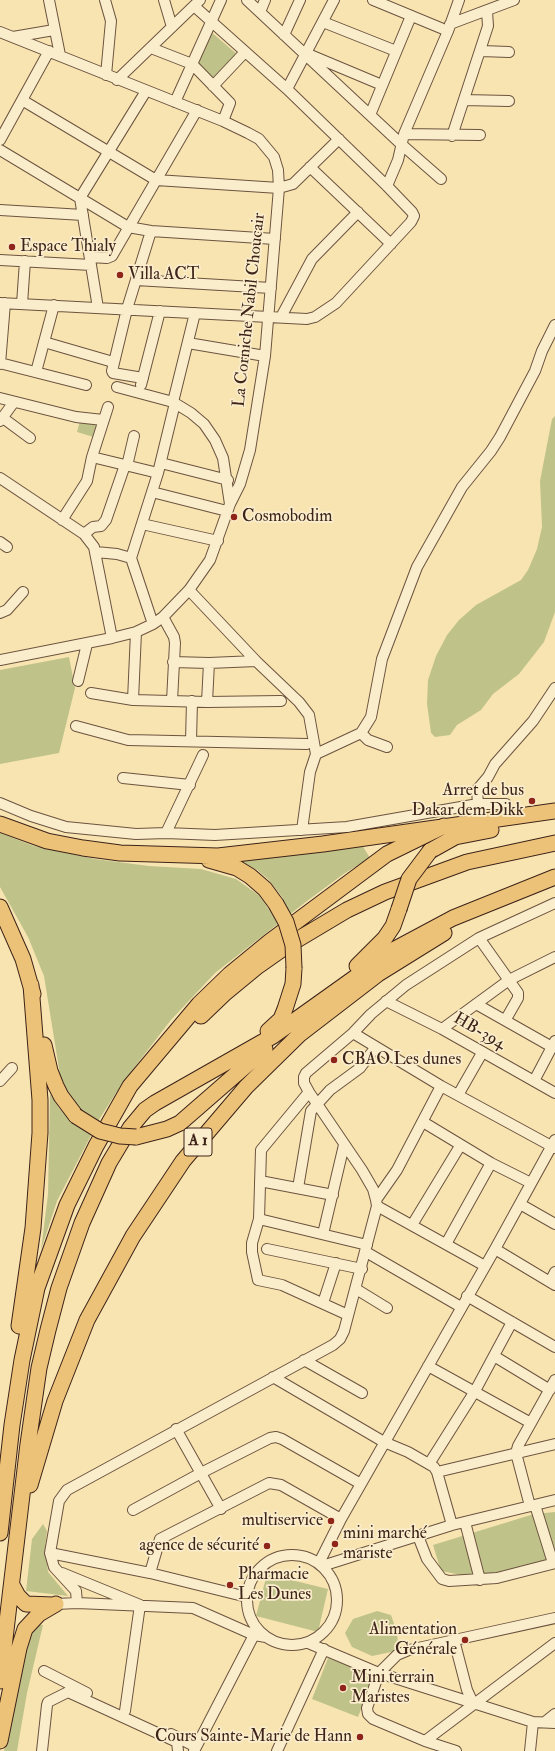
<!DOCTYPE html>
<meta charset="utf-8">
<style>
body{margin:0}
canvas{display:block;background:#f8e4b1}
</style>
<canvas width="555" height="1751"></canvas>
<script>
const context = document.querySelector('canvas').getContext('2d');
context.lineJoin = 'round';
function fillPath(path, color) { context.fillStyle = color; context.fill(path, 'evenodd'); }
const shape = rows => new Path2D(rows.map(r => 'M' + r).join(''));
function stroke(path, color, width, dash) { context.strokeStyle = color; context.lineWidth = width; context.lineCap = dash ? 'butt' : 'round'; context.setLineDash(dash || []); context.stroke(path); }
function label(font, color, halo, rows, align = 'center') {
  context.font = font + ' "IM FELL Double Pica",serif'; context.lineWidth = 3.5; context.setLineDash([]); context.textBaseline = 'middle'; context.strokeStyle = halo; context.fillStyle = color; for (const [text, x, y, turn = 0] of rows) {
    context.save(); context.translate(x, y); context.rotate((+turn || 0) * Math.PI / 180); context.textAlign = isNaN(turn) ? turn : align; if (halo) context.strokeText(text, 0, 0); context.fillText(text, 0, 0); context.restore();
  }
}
fillPath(shape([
 [210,31,238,55,213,83,195,65],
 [555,416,555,612,544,642,519,674,493,694,481,710,457,725,450,735,435,737,431,733,427,704,428,680,436,656,447,635,459,620,476,605,521,580,528,570,537,549,542,527,540,481,552,419],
 [81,417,101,424,97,438,77,432],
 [69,657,75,688,59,753,0,764,0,670],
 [0,833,34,846,95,859,149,866,201,869,236,879,260,896,269,910,283,898,268,879,257,870,241,861,362,845,370,858,345,873,307,901,215,973,171,1020,123,1082,100,1118,57,1201,41,1250,48,1194,50,1094,59,1108,75,1125,82,1110,69,1096,60,1075,44,976,28,937,0,887],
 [555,1512,555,1560,482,1579,441,1571,433,1545,534,1514],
 [43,1524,47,1531,45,1548,48,1572,68,1596,26,1591,32,1539],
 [267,1574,328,1589,318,1632,256,1616],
 [377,1611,391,1615,397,1632,398,1644,396,1651,372,1656,352,1647,345,1633,353,1619],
 [32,1624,43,1625,27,1693,17,1751,4,1751],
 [328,1658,374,1676,358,1717,312,1699]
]), '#c0c389');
const minor = shape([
 [49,0,60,55],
 [105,0,111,21,106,75],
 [164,0,172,27],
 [247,0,401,144,441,179],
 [373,0,448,31],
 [260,12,265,0],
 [323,22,396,51],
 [450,24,514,0],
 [0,32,223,121,248,133,259,139,274,157,278,170,279,188,265,356,250,450,240,484,230,504,210,560,189,590,163,617,153,624,136,632,112,638,0,660],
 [284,35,300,0],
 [13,37,54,30],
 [151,48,192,64,230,103,223,121],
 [481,51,509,52],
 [308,54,382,85],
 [117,80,200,0],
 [213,86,245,52],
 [287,89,334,0],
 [22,100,156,180,279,188,293,184,339,139],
 [464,100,509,101],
 [175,102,221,0],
 [370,115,411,16],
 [404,134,480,135],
 [452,136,488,26,487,11],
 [0,140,49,51],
 [0,150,128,227,151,231,275,239],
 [310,167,391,244],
 [387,186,398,160,404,134,448,31,459,0],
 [0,210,83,215],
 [90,257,107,258,112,256,197,110],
 [0,260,91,265],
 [136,280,271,288],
 [0,303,307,319,315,317,336,303,411,222,414,216,412,212,387,186,287,89,194,6],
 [22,304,25,261],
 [98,308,80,198,146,91],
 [281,317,312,259,358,212],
 [44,342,113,362],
 [188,343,265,356],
 [0,363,86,385],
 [0,364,5,303],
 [36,372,54,305],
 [143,378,113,373,112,371,127,309,151,231],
 [141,385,160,311],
 [117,387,173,402,191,413,204,424,215,440,223,458,230,504],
 [0,398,76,417,103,420],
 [173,402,195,313],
 [3,418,30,438],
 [0,421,14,402],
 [92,457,158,473],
 [161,463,228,480],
 [127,466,134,436],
 [0,478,84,534,94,547,112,638],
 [152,492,227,511],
 [62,520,87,481,92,457,108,407],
 [142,524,218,541],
 [84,534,93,527,101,526,106,520,125,465],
 [0,542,7,547],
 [96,552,117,554,131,558],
 [189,590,256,661,299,702,309,715,316,754],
 [0,613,7,610,23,592],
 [163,617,174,637,175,643,172,701],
 [153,624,131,558,158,473,175,403],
 [173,662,209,663,256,661],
 [78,681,87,644],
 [91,693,133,700,136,632],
 [133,700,207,702,281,701],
 [207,702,209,663],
 [76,726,128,740,307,744],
 [361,733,371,717,382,659,417,567,462,487,491,451,500,437,535,371,542,351,555,325],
 [191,741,192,701],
 [123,778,190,785],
 [0,803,31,816,66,827,136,834,166,833,215,835,347,827,478,804,506,804,506,818],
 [478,804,477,790,488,777,495,764,533,721,555,688],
 [302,830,310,772,316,754,361,733,368,740,387,747],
 [166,833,203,755],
 [479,938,518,993,518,998,506,1019],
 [386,1001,442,1029,555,1093],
 [476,1004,552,1047],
 [442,1029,509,980,555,957],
 [353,1033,441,1086,555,1148],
 [0,1081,12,1068],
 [534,1081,555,1041],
 [309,1092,261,1150,259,1219,252,1243,252,1252,258,1280,282,1285,348,1315],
 [458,1095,482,1053],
 [423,1122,491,1163,531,1183],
 [260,1181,333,1195],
 [298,1188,311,1111,330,1090,360,1068,375,1048],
 [376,1200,397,1170,441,1086],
 [520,1204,555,1224],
 [377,1206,485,1266],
 [259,1219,367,1245],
 [412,1225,460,1146],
 [323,1234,344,1145],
 [446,1244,491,1163],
 [267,1249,362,1269],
 [495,1249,555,1285],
 [366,1252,461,1307],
 [550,1282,555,1272],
 [356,1289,387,1308],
 [467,1296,555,1347],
 [323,1303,336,1263],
 [494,1356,550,1390],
 [304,1360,362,1393],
 [428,1366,531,1423],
 [273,1377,384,1442,408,1452,434,1467,437,1472,452,1525],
 [176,1429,221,1509],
 [429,1464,475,1391,512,1322],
 [437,1472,555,1444],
 [535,1505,553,1563],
 [530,1506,516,1453,518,1446,555,1380],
 [133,1510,201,1473,270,1438,276,1437,282,1439,361,1484],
 [465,1522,480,1580],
 [418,1536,427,1559,442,1579,449,1581,497,1578,555,1563],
 [50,1553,150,1573,247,1597],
 '247 1600a45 45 0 1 1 90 0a45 45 0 1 1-90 0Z',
 [319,1563,341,1519,495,1249,555,1140],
 [322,1566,452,1525,555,1500],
 [62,1573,140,1605,125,1711],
 [150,1573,160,1539,269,1483,281,1485,341,1519],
 [77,1603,76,1591,54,1567,50,1553,59,1501,67,1490,333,1345,340,1339,344,1331,377,1206,376,1200,373,1189,362,1170,309,1092,304,1083,304,1077,306,1073,353,1033,371,1014,406,985,479,938,555,903],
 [56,1604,77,1603,193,1608,254,1635,266,1637],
 [454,1640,467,1690,473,1703],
 [308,1643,379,1673,533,1722,555,1723],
 [44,1671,87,1693],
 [545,1722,555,1714],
 [171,1734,196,1747],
 [425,1741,555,1643],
 [42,1751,47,1705,48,1702,68,1692,177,1742,178,1751],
 [194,1751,254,1635],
 [277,1751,324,1649],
 [456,1751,425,1741,373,1719,368,1714,367,1708,379,1673,397,1655,409,1650,555,1618],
 [530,1751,533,1722]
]);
const highway = shape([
 [0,824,47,841,83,848,120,853,218,856,323,844,555,811],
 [430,851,455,837,491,830],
 [209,860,237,868,250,876,265,889,276,904],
 [0,907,23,959,33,994],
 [357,966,385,938,393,926,399,909],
 [201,1016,224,994,258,966,285,947,347,910,385,892,467,862,555,843],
 [268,1031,281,1019,285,1009,293,984,294,968],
 [44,1045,50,1071,56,1086,61,1096,76,1116],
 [136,1137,167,1129,180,1123,265,1049],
 [19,1326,33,1228,40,1133,40,1100,31,985],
 [30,1485,55,1401,87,1320,133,1236,183,1161,246,1087,300,1034,378,974,444,933],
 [0,1533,12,1425,22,1360,37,1288,67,1205,96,1146,130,1086,199,1004,230,974,269,942,387,854,444,826],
 [12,1585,18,1596,26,1604,53,1605],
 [0,1681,28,1444,39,1368,48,1330,59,1288,82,1223,109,1163,130,1128,145,1110,155,1103,273,1036,395,949,453,918,555,877],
 [0,1741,19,1648,25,1629,39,1614,56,1604]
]);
stroke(minor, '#6c533f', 12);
stroke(highway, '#3e2319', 17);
stroke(minor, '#faedcc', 10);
stroke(highway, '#ecc278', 15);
const highwayBridge = shape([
 [276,904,286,922,293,945,294,968],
 [399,909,409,879,430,851],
 [76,1116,100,1131,120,1136,136,1137]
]);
stroke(highwayBridge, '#3e2319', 17, []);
stroke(highwayBridge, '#ecc278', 15);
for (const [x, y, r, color] of [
 [12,247,4,"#8f2418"],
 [120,275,4,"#8f2418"],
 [234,517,4,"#8f2418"],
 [532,801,4,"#8f2418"],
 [334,1060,4,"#8f2418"],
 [331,1521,4,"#8f2418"],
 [335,1544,4,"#8f2418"],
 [267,1546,4,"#8f2418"],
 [230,1585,4,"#8f2418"],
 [465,1640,4,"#8f2418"],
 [343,1688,4,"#8f2418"],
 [360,1737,4,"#8f2418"]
]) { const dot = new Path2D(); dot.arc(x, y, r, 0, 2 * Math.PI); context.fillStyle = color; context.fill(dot); stroke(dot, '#faedcc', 1.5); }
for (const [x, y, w] of [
 [198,1142,28]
]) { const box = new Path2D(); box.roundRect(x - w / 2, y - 14, w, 28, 3); context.fillStyle = '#faedcc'; context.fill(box); stroke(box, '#3e2319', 1); }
label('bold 16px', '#3e2319', null, [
 ["A 1",198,1142]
]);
label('17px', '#3e2319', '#faedcc', [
 ["Espace Thialy",20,247],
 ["Villa ACT",128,275],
 ["Cosmobodim",242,517],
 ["Arret de bus",524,791,"right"],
 ["Dakar dem Dikk",524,811,"right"],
 ["CBAO Les dunes",342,1060],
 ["multiservice",323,1521,"right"],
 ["mini marché",343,1534],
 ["mariste",343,1554],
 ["agence de sécurité",259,1546,"right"],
 ["Pharmacie",238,1575],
 ["Les Dunes",238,1595],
 ["Alimentation",457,1630,"right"],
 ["Générale",457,1650,"right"],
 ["Mini terrain",351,1678],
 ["Maristes",351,1698],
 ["Cours Sainte-Marie de Hann",352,1737,"right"]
], 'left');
label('17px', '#3e2319', '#faedcc', [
 ["La Corniche Nabil Choucair",250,310,-84],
 ["HB-394",479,1032,30]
]);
</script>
